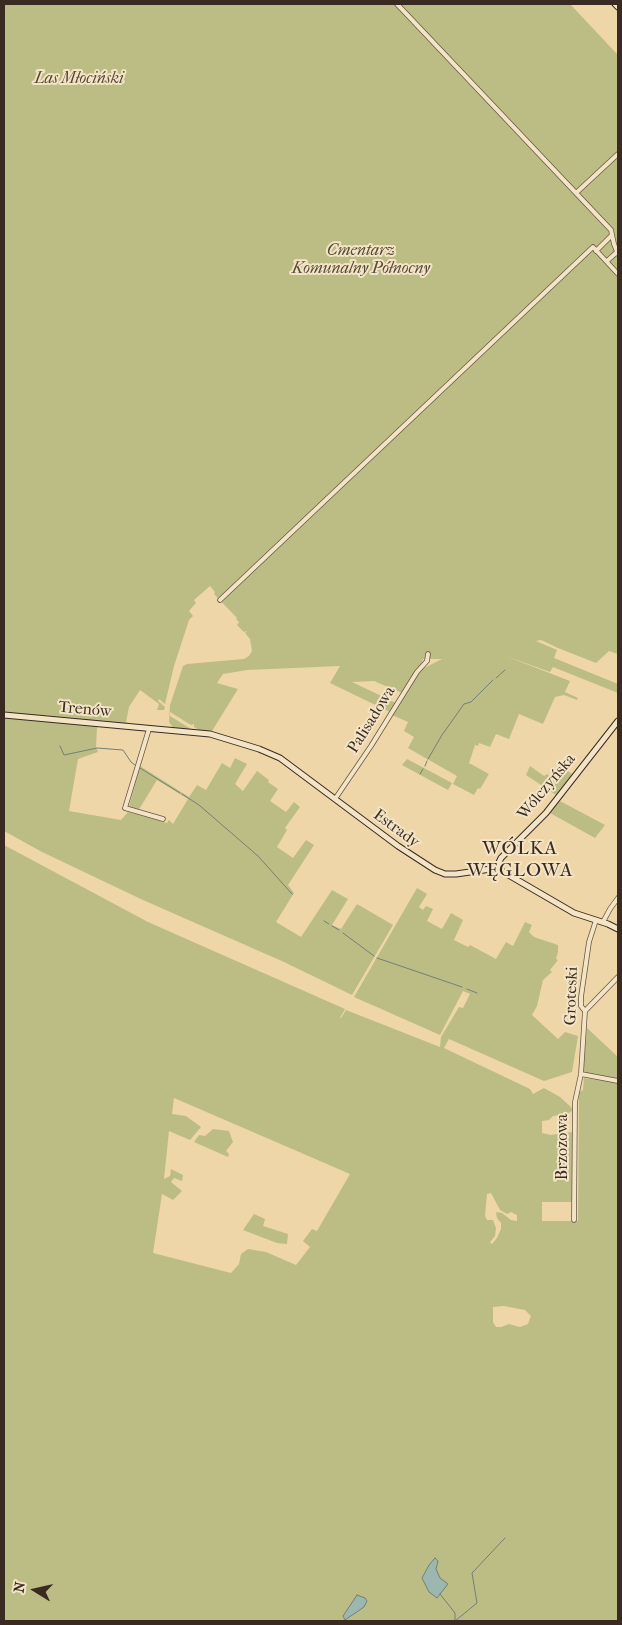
<!DOCTYPE html>
<meta charset="utf-8">
<style>
body{margin:0}
#map{position:relative;width:622px;height:1625px;overflow:hidden;background:#eed6a8;font-family:"IM FELL French Canon",serif}
canvas{display:block}
.frame{position:absolute;inset:0;border:5px solid #392b22;pointer-events:none}
.north{position:absolute;left:10px;top:1565px;width:50px;height:50px;-webkit-text-stroke:4px #f4e4c6;paint-order:stroke;rotate:280deg;font-size:14px;font-weight:700;line-height:20px;text-align:center;color:#392b22}
.north::after{content:'';display:block;margin:auto;width:18px;height:22px;background:#392b22;clip-path:polygon(50% 0,100% 100%,50% 72%,0 100%)}
</style>
<div id="map">
<canvas width="622" height="1625"></canvas>
<div class="frame"></div>
<div class="north">N</div>
</div>
<script>
const context = document.querySelector('canvas').getContext('2d');
context.lineJoin = 'round';
function fillPath(path, color) { context.fillStyle = color; context.fill(path, 'evenodd'); }
const shape = rows => new Path2D(rows.map(r => 'M' + r).join(''));
function stroke(path, color, width, dash) { context.strokeStyle = color; context.lineWidth = width; context.lineCap = dash ? 'butt' : 'round'; context.setLineDash(dash || []); context.stroke(path); }
function label(font, color, halo, rows, align = 'center') {
  context.font = font + ' "IM FELL French Canon",serif'; context.lineWidth = 4; context.setLineDash([]); context.textBaseline = 'middle'; context.strokeStyle = halo; context.fillStyle = color; for (const [text, x, y, turn = 0] of rows) {
    context.save(); context.translate(x, y); context.rotate((+turn || 0) * Math.PI / 180); context.textAlign = isNaN(turn) ? turn : align; if (halo) context.strokeText(text, 0, 0); context.fillText(text, 0, 0); context.restore();
  }
}
fillPath(shape([
 [4,4,570,4,618,55,618,654,609,651,596,663,558,648,541,640,536,641,557,650,554,658,618,684,618,693,553,667,550,672,503,655,570,681,565,692,578,698,577,700,564,695,555,697,543,724,519,714,509,739,496,734,490,747,479,743,478,746,475,745,469,763,489,774,480,789,478,788,474,795,453,784,457,776,408,748,414,737,404,731,408,722,392,715,420,670,442,659,423,659,421,666,402,693,374,681,352,682,396,703,390,712,330,683,340,666,247,670,223,674,217,683,238,689,212,731,201,731,194,727,194,724,191,725,170,712,170,716,191,729,174,729,169,722,170,705,183,666,187,664,244,659,249,656,252,651,250,639,245,633,247,631,244,632,237,625,239,622,236,619,237,618,214,594,215,592,210,586,194,600,196,603,189,611,193,616,189,620,174,666,165,704,159,699,158,701,165,707,164,710,157,710,159,704,140,690,129,707,126,722,132,725,4,714],
 [4,717,98,726,97,728,96,747,98,752,78,759,69,811,121,820,128,812,167,823,169,820,173,824,188,799,157,780,138,811,129,807,140,766,189,797,197,785,206,790,222,763,230,768,235,758,247,764,235,784,243,791,257,771,269,780,268,782,278,789,270,801,286,812,294,802,300,807,285,828,287,830,277,847,293,858,306,840,314,845,288,885,294,893,276,922,301,937,332,890,348,899,332,925,341,929,357,904,393,925,352,995,284,962,143,900,42,852,4,831],
 [407,759,452,783,448,790,402,765],
 [530,766,544,776,547,774,553,778,562,767,572,774,556,795,526,775],
 [560,801,605,825,595,838,550,813],
 [4,845,148,922,345,1009,340,1018,341,1018,346,1010,440,1047,441,1037,459,1007,463,1008,470,994,463,991,440,1035,354,997,417,888,427,894,419,907,423,910,426,906,433,909,427,921,442,929,451,913,463,920,454,940,468,947,470,945,496,959,506,942,513,946,525,922,532,925,529,932,534,937,558,945,558,952,556,959,558,960,550,970,552,972,543,980,537,1006,532,1015,558,1039,565,1032,578,1036,572,1072,544,1081,449,1039,444,1048,530,1089,533,1094,544,1088,560,1097,572,1108,572,1111,567,1114,553,1116,549,1120,542,1121,542,1133,551,1135,572,1132,572,1202,542,1202,542,1221,578,1221,579,1092,583,1090,584,1078,618,1083,618,1621,4,1621],
 [174,1098,350,1174,317,1231,312,1229,303,1241,310,1247,296,1265,266,1252,248,1249,241,1254,239,1264,231,1273,153,1253,162,1194,173,1200,182,1191,171,1182,174,1178,182,1181,183,1175,171,1169,170,1176,164,1179,169,1131,190,1140,201,1127,186,1116,172,1114],
 [491,1193,500,1210,507,1214,511,1212,517,1215,517,1221,511,1220,502,1213,496,1212,497,1218,501,1223,501,1229,497,1238,492,1244,490,1242,495,1236,496,1228,493,1220,487,1220,485,1216,487,1194],
 [504,1306,525,1310,531,1316,528,1324,520,1327,509,1324,501,1327,496,1327,493,1322,493,1307],
 [587,1028,618,1057,618,1079,583,1072],
 [213,1129,229,1131,233,1142,226,1151,229,1154,228,1157,194,1142,199,1135,205,1136],
 [254,1214,265,1219,263,1226,288,1234,287,1244,277,1243,243,1230]
]), '#bcbd85');
const water = shape([
 [435,1558,438,1561,436,1569,440,1578,448,1584,437,1598,429,1592,422,1578,429,1565,435,1558],
 [357,1595,365,1598,367,1601,364,1607,345,1620,343,1616,357,1595]
]);
fillPath(water, '#9bb7af');
stroke(water, '#747f77', 1);
stroke(shape([
 [496,678,505,670],
 [60,746,64,755,97,748,123,750,131,762,135,765],
 [428,759,442,735,464,704,471,702,493,680],
 [425,766,427,761],
 [140,768,180,793],
 [420,774,423,769],
 [182,794,199,805,258,856,292,894],
 [324,921,329,924],
 [332,926,339,930],
 [343,933,374,956],
 [377,958,462,987],
 [467,989,477,993],
 [440,1594,455,1613,455,1621],
 [455,1621,477,1603,472,1573,505,1538]
]), '#747f77', 1);
const street = shape([
 [397,4,611,230,614,244,618,254],
 [576,193,618,154],
 [596,251,612,235],
 [607,261,617,252],
 [220,600,593,247,618,274],
 [149,729,125,808,163,819],
 [335,799,371,746,417,672,427,661,428,654],
 [603,922,610,909,618,898],
 [585,1011,618,977],
 [581,1074,618,1081],
 [574,1220,575,1102,581,1074,585,1011,581,1006,581,997,589,942,596,920]
]);
const secondary = shape([
 [615,4,618,7],
 [4,715,210,734,259,749,280,758,398,846,435,870,445,874,456,874,491,869,500,870,574,913,608,924,618,929],
 [496,869,501,858,546,813,618,721]
]);
stroke(street, '#665644', 5.5);
stroke(secondary, '#392b22', 7);
stroke(street, '#f4e4c6', 4);
stroke(secondary, '#f4e4c6', 5);
label('italic 16px', '#534836', '#f4e4c6', [
 ["Las Młociński",79,79],
 ["Cmentarz",361,251],
 ["Komunalny Północny",361,269]
]);
label('16px', '#392b22', '#f4e4c6', [
 ["Trenów",85,710,5],
 ["Palisadowa",372,720,-58],
 ["Wólczyńska",547,787,-50],
 ["Estrady",396,829,36],
 ["Groteski",572,996,-88],
 ["Brzozowa",563,1147,-90]
]);
context.letterSpacing = '1px';
label('19px', '#392b22', '#f4e4c6', [
 ["WÓLKA",520,849],
 ["WĘGLOWA",520,871]
]);
context.letterSpacing = '0px';
</script>
